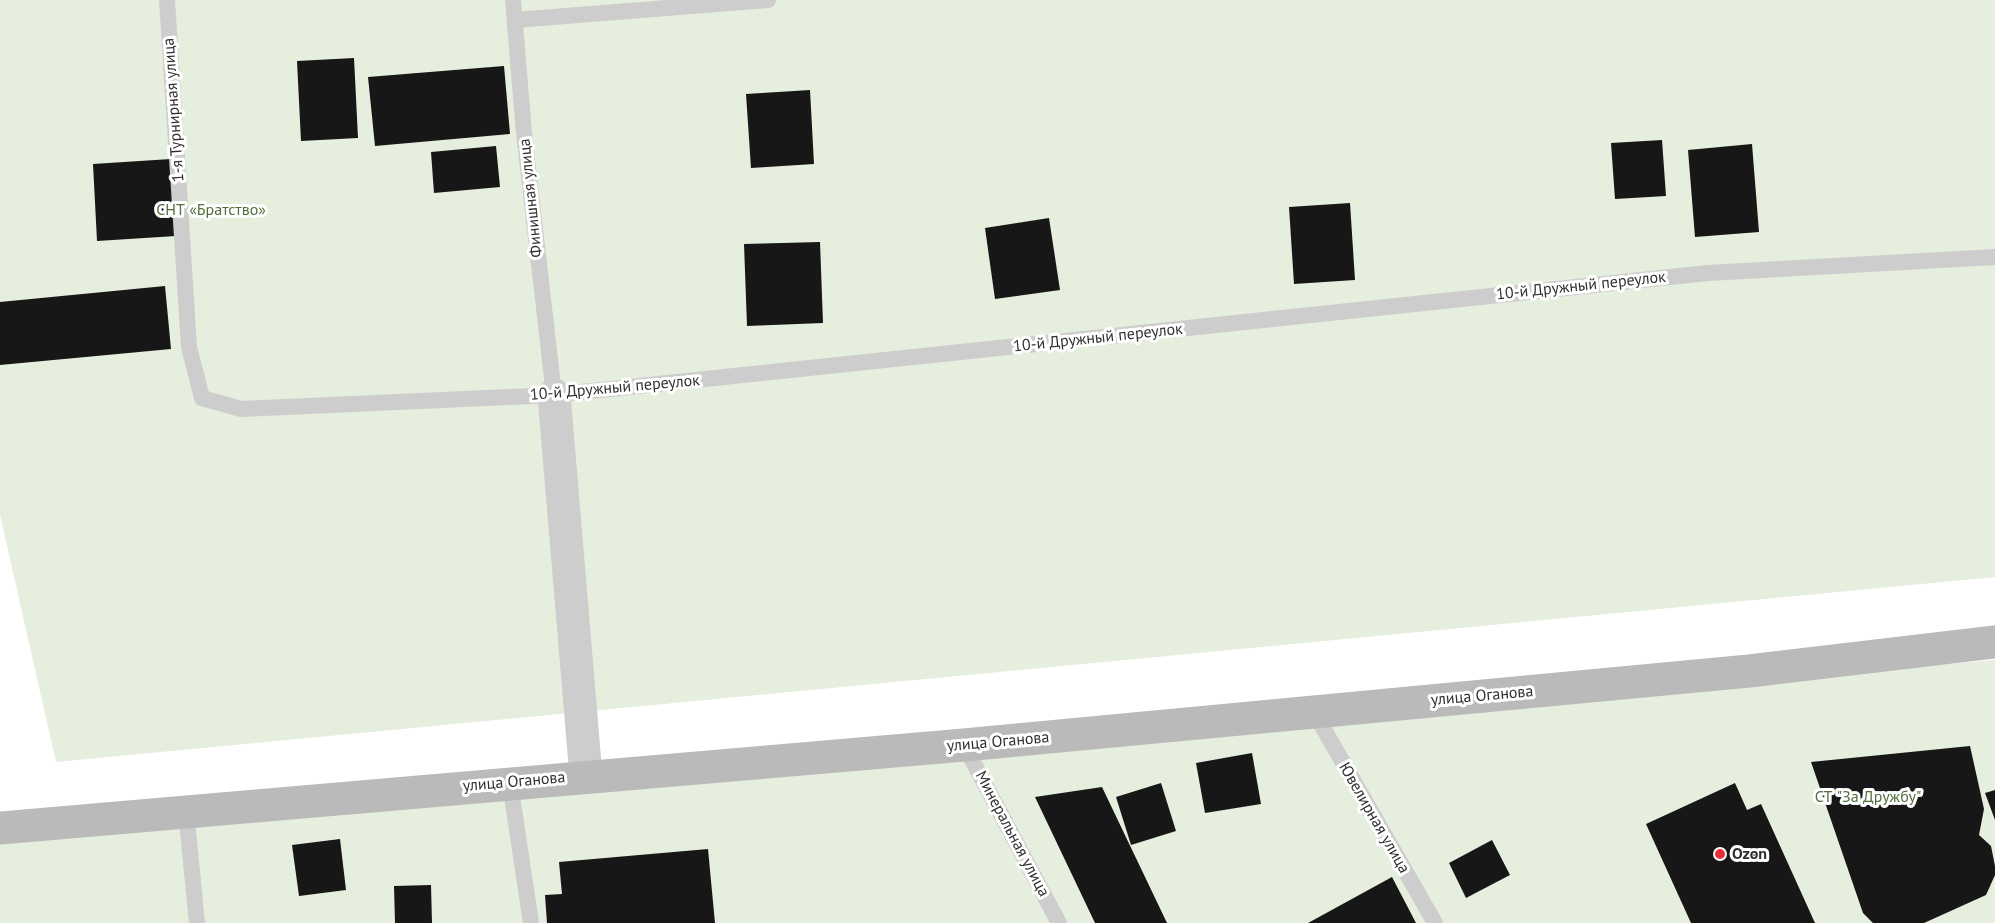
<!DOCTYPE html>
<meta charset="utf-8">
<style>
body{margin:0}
canvas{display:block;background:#fff}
</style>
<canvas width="1995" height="923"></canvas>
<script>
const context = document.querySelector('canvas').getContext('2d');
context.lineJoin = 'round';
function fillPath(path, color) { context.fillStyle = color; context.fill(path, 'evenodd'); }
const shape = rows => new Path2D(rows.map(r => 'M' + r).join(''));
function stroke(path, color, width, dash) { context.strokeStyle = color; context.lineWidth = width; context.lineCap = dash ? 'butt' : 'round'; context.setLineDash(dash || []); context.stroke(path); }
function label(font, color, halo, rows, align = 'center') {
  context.font = font + ' "PT Sans",sans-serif'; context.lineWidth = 6; context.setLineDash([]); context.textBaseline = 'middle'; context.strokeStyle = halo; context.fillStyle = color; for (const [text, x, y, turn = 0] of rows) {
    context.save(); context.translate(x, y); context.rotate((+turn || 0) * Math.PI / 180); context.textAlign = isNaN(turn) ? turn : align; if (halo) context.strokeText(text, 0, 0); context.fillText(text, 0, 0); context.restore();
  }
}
fillPath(shape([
 [0,0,1995,0,1995,577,56,762,0,515],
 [1995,660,1995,923,0,923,0,834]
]), '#e6eede');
fillPath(shape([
 [354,58,358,138,301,141,297,61],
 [504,66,510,134,375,146,368,77],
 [810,90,814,164,751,168,746,94],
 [1662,140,1666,196,1615,199,1611,143],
 [1752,144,1759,232,1695,237,1688,150],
 [496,146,500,187,434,193,431,152],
 [171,159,176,236,97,241,93,164],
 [1350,203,1355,280,1294,284,1289,207],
 [1049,218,1060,290,995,299,985,228],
 [820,242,823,323,747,326,744,244],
 [165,286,171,349,0,365,0,302],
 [1970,746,1984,809,1979,835,1991,846,1995,866,1995,875,1986,895,1924,923,1873,923,1863,913,1811,762],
 [1252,753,1261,804,1205,813,1196,763],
 [1161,783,1176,831,1131,845,1116,797],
 [1735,783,1747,810,1761,804,1815,923,1691,923,1646,824],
 [1102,787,1167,923,1095,923,1035,797],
 [1995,790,1995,820,1985,793],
 [340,839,346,890,299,896,292,845],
 [1492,840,1510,875,1466,898,1449,863],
 [708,849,715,923,547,923,545,895,562,894,559,862],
 [1392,877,1416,923,1308,923],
 [431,885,432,923,395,923,394,886]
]), '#171717');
stroke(shape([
 [167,0,189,347,202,398,241,409,554,395,1708,273,1995,257],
 [513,0,524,133,554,395],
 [515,20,768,0],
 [1314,712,1435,923],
 [964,745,1059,923],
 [510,783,531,923],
 [186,811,197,923]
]), '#cdcdcd', 16);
stroke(shape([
 [554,395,586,776]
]), '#cdcdcd', 33);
stroke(shape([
 [0,828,964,745,1749,671,1995,642]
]), '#bababa', 33);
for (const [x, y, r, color] of [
 [1720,854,6,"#ed2d35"]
]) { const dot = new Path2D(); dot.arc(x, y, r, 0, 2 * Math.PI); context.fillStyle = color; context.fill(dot); stroke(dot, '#fff', 2); }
label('16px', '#303030', '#fff', [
 ["1-я Турнирная улица",174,110,-94],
 ["Финишная улица",531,198,-96],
 ["10-й Дружный переулок",1581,286,-6],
 ["10-й Дружный переулок",1098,338,-6],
 ["10-й Дружный переулок",615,388,-5],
 ["улица Оганова",1482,696,-5],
 ["улица Оганова",998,742,-5],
 ["улица Оганова",514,782,-5],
 ["Ювелирная улица",1374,818,60],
 ["Минеральная улица",1012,834,62]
]);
label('16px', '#516f3b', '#fff', [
 ["СНТ «Братство»",211,210],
 ["СТ \"За Дружбу\"",1868,797]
]);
label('bold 16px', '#303030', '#fff', [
 ["Ozon",1732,854]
], 'left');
</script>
